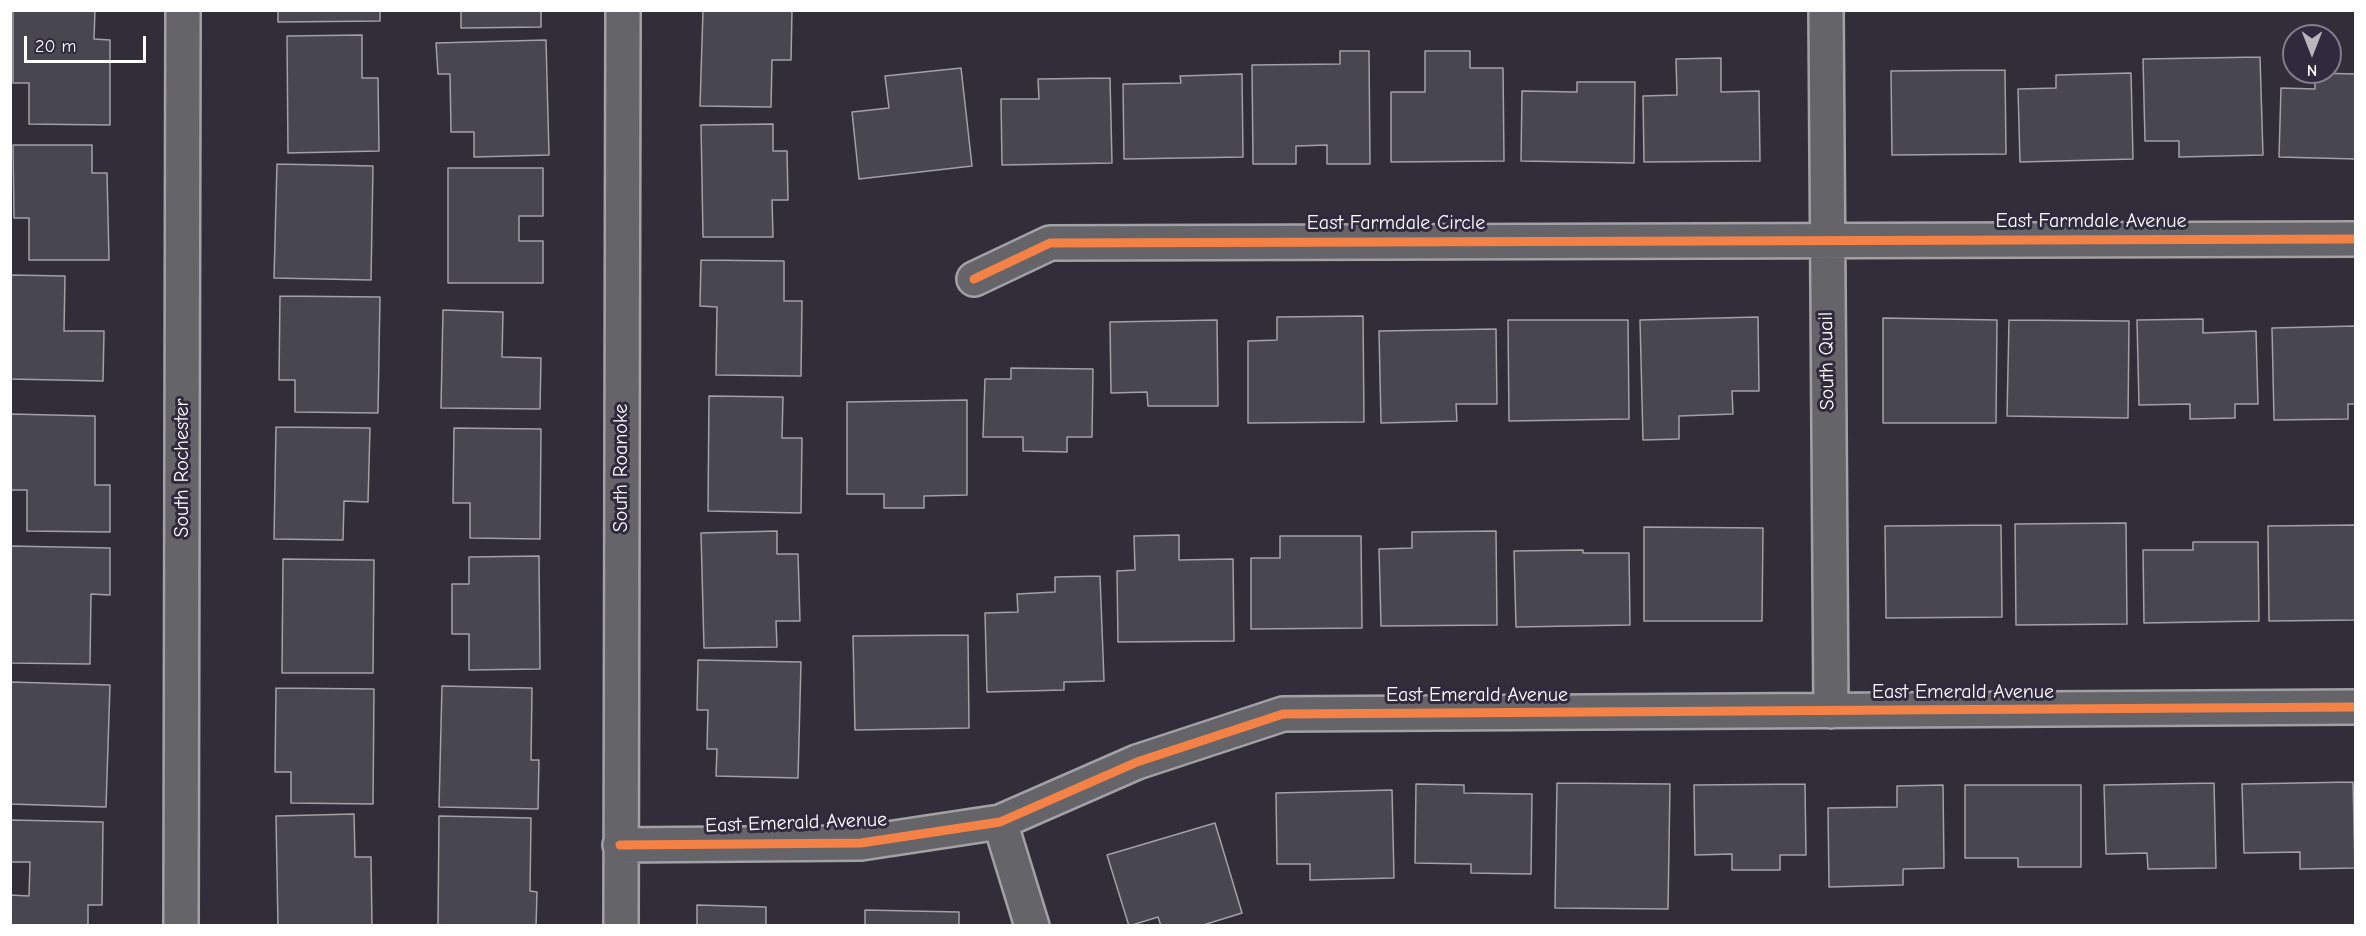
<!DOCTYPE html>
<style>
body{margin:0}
#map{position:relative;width:2366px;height:936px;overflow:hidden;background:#312e39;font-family:"Comic Neue",sans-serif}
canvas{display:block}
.frame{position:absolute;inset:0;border:12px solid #fff;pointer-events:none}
.north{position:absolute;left:2282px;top:24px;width:60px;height:60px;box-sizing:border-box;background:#2f2a3d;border:2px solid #827f8b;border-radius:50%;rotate:180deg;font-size:16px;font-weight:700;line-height:24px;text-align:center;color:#fff}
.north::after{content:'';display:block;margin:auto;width:21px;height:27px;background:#b7b6ba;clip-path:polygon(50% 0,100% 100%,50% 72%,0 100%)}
.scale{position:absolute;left:24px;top:36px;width:122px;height:27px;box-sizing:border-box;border:3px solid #fff;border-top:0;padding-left:8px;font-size:18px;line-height:21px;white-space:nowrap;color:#fff;-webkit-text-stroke:4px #2f2a3d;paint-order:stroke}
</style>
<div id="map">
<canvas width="2366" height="936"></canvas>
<div class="frame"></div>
<div class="north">N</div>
<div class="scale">20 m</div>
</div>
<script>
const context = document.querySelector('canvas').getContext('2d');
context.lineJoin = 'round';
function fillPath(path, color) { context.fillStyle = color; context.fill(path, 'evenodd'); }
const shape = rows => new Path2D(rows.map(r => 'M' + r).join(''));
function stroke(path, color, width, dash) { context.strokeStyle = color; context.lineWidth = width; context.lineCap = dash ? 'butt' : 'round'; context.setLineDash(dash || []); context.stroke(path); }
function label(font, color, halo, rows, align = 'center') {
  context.font = font + ' "Comic Neue",sans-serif'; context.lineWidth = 6; context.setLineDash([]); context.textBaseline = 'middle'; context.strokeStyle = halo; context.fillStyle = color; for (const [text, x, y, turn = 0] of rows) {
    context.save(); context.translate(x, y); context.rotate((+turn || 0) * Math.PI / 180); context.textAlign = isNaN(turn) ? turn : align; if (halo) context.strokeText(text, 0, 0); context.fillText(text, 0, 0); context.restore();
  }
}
const building = shape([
 [13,10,95,10,94,39,110,40,110,125,29,124,29,83,13,83,13,10],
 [278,10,380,10,380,21,278,22,278,10],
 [461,10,541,10,541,27,461,28,461,10],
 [703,10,792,10,791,60,772,60,771,107,700,106,703,10],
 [362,35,362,78,378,78,379,151,288,153,287,36,362,35],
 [546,40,549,155,474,157,474,132,451,132,450,74,438,74,436,43,546,40],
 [1340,51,1369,51,1370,164,1327,164,1327,145,1296,146,1296,164,1253,164,1252,65,1340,64,1340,51],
 [1425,51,1470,51,1470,68,1503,68,1504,161,1391,162,1391,92,1425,92,1425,51],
 [2260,57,2263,155,2179,157,2179,141,2145,141,2143,59,2260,57],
 [1721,58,1721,92,1759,91,1760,161,1644,162,1643,96,1677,95,1676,59,1721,58],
 [961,68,972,166,859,179,852,112,889,108,885,76,961,68],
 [2005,70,2006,154,1892,155,1891,71,2005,70],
 [2131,73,2133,159,2020,162,2018,89,2056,88,2056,75,2131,73],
 [2315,73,2356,74,2356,159,2279,157,2281,88,2315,89,2315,73],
 [1242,74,1243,157,1124,159,1123,84,1181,83,1180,76,1242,74],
 [1110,78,1112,163,1002,165,1001,99,1039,99,1038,79,1110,78],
 [1577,82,1635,82,1634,163,1521,161,1522,91,1577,92,1577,82],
 [773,124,773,151,787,151,788,200,772,200,773,237,703,237,701,125,773,124],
 [13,145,92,145,92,173,107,173,109,260,29,260,29,218,14,218,13,145],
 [277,164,373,166,371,280,274,278,277,164],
 [448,168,543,168,543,216,519,216,519,241,543,241,543,283,448,283,448,168],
 [701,260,784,261,784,301,802,301,801,376,716,375,717,307,700,306,701,260],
 [10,275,65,276,64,331,104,331,103,381,10,379,10,275],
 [280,296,380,297,378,413,295,412,295,380,279,380,280,296],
 [443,310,503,312,502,357,541,358,540,409,441,408,443,310],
 [1363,316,1364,422,1248,423,1248,341,1277,340,1277,317,1363,316],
 [1758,317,1759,391,1732,391,1733,414,1679,416,1679,439,1643,440,1640,320,1758,317],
 [1883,318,1997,320,1996,423,1883,423,1883,318],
 [2203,319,2203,333,2256,331,2258,404,2235,404,2235,418,2190,419,2190,404,2139,405,2137,320,2203,319],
 [1217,320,1218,406,1148,406,1147,392,1111,393,1110,322,1217,320],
 [1508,320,1628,320,1629,419,1509,421,1508,320],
 [2009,320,2129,321,2128,418,2007,416,2009,320],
 [2356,326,2356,404,2348,404,2348,419,2274,420,2272,328,2356,326],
 [1496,329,1497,404,1456,404,1457,421,1381,423,1379,331,1496,329],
 [1011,368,1093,369,1092,437,1067,437,1067,452,1023,451,1023,437,983,437,985,379,1011,379,1011,368],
 [709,396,783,397,782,438,802,438,801,513,708,511,709,396],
 [967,400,967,495,924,496,924,508,884,508,884,494,847,494,847,402,967,400],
 [10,414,95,416,95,485,110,485,110,532,27,531,27,490,10,490,10,414],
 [276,427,370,428,368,502,344,501,343,540,274,539,276,427],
 [454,428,541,429,540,539,470,538,470,503,453,503,454,428],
 [2126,523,2127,624,2016,625,2015,524,2126,523],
 [2001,525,2002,617,1886,618,1885,526,2001,525],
 [2356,525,2356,620,2269,621,2268,526,2356,525],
 [1644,527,1763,528,1762,621,1644,621,1644,527],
 [777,531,777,554,798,554,800,621,776,621,777,647,704,648,701,533,777,531],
 [1496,531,1497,625,1381,626,1379,549,1412,548,1412,532,1496,531],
 [1179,535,1179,560,1233,559,1234,641,1118,642,1117,571,1135,570,1134,536,1179,535],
 [1280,536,1361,536,1362,628,1251,629,1251,558,1280,558,1280,536],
 [2193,542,2258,542,2259,621,2144,623,2143,550,2193,550,2193,542],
 [10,546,110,548,110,595,91,594,90,664,10,663,10,546],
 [1583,550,1583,553,1629,553,1630,625,1516,627,1514,551,1583,550],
 [539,556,540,669,469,670,469,634,452,634,452,584,469,584,469,557,539,556],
 [283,559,374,560,373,673,282,673,283,559],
 [1100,576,1104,681,1064,682,1064,690,987,692,985,613,1018,612,1017,594,1055,592,1055,577,1100,576],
 [968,635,969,728,855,730,853,636,968,635],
 [698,660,801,662,798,778,716,776,717,749,707,749,708,710,697,710,698,660],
 [10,682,110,685,106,807,10,804,10,682],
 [442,686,532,688,531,760,539,760,538,809,439,807,442,686],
 [276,688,374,689,373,804,291,803,291,772,275,772,276,688],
 [2353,782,2355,868,2300,869,2300,852,2244,853,2242,784,2353,782],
 [1557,783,1670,784,1668,909,1555,908,1557,783],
 [2214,783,2216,868,2148,869,2147,853,2106,854,2104,785,2214,783],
 [1416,784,1464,785,1464,793,1532,794,1531,874,1471,873,1471,864,1415,863,1416,784],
 [1805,784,1806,855,1780,855,1780,870,1732,870,1732,854,1695,855,1694,785,1805,784],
 [1943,785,1944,868,1903,869,1903,885,1829,887,1828,808,1897,807,1897,786,1943,785],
 [1965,785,2081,785,2081,867,2018,867,2018,858,1965,858,1965,785],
 [1392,790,1394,878,1310,880,1310,864,1277,864,1276,793,1392,790],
 [354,814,355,857,371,857,372,926,278,926,276,816,354,814],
 [439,816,531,818,530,891,537,892,536,926,438,926,439,816],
 [10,820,103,822,102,905,88,905,88,926,10,926,10,895,29,896,30,862,10,862,10,820],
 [1215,823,1242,913,1200,926,1161,926,1158,917,1129,926,1107,855,1215,823],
 [697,905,766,907,766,926,697,926,697,905],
 [865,910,959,912,959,926,865,926,865,910]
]);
fillPath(building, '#48464e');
stroke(building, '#a2a1a6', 1.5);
const street = shape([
 [1826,10,1831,711],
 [974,279,1050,243,2356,239],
 [1000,822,1032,926],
 [620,845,861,843,1000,822,1137,762,1283,714,2356,707],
 [181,926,183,10],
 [621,926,623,10]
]);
stroke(street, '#a2a1a6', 38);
stroke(street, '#656469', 33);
stroke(shape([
 [974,279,1050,243,2356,239],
 [620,845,861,843,1000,822,1137,762,1283,714,2356,707]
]), '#f48246', 9);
label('20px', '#fff', '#2f2a3d', [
 ["East Farmdale Avenue",2091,221],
 ["East Farmdale Circle",1396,223],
 ["South Quail",1827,361,-91],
 ["South Rochester",182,468,-90],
 ["South Roanoke",621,468,-90],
 ["East Emerald Avenue",1963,692],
 ["East Emerald Avenue",1477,695],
 ["East Emerald Avenue",796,823,-2]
]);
</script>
